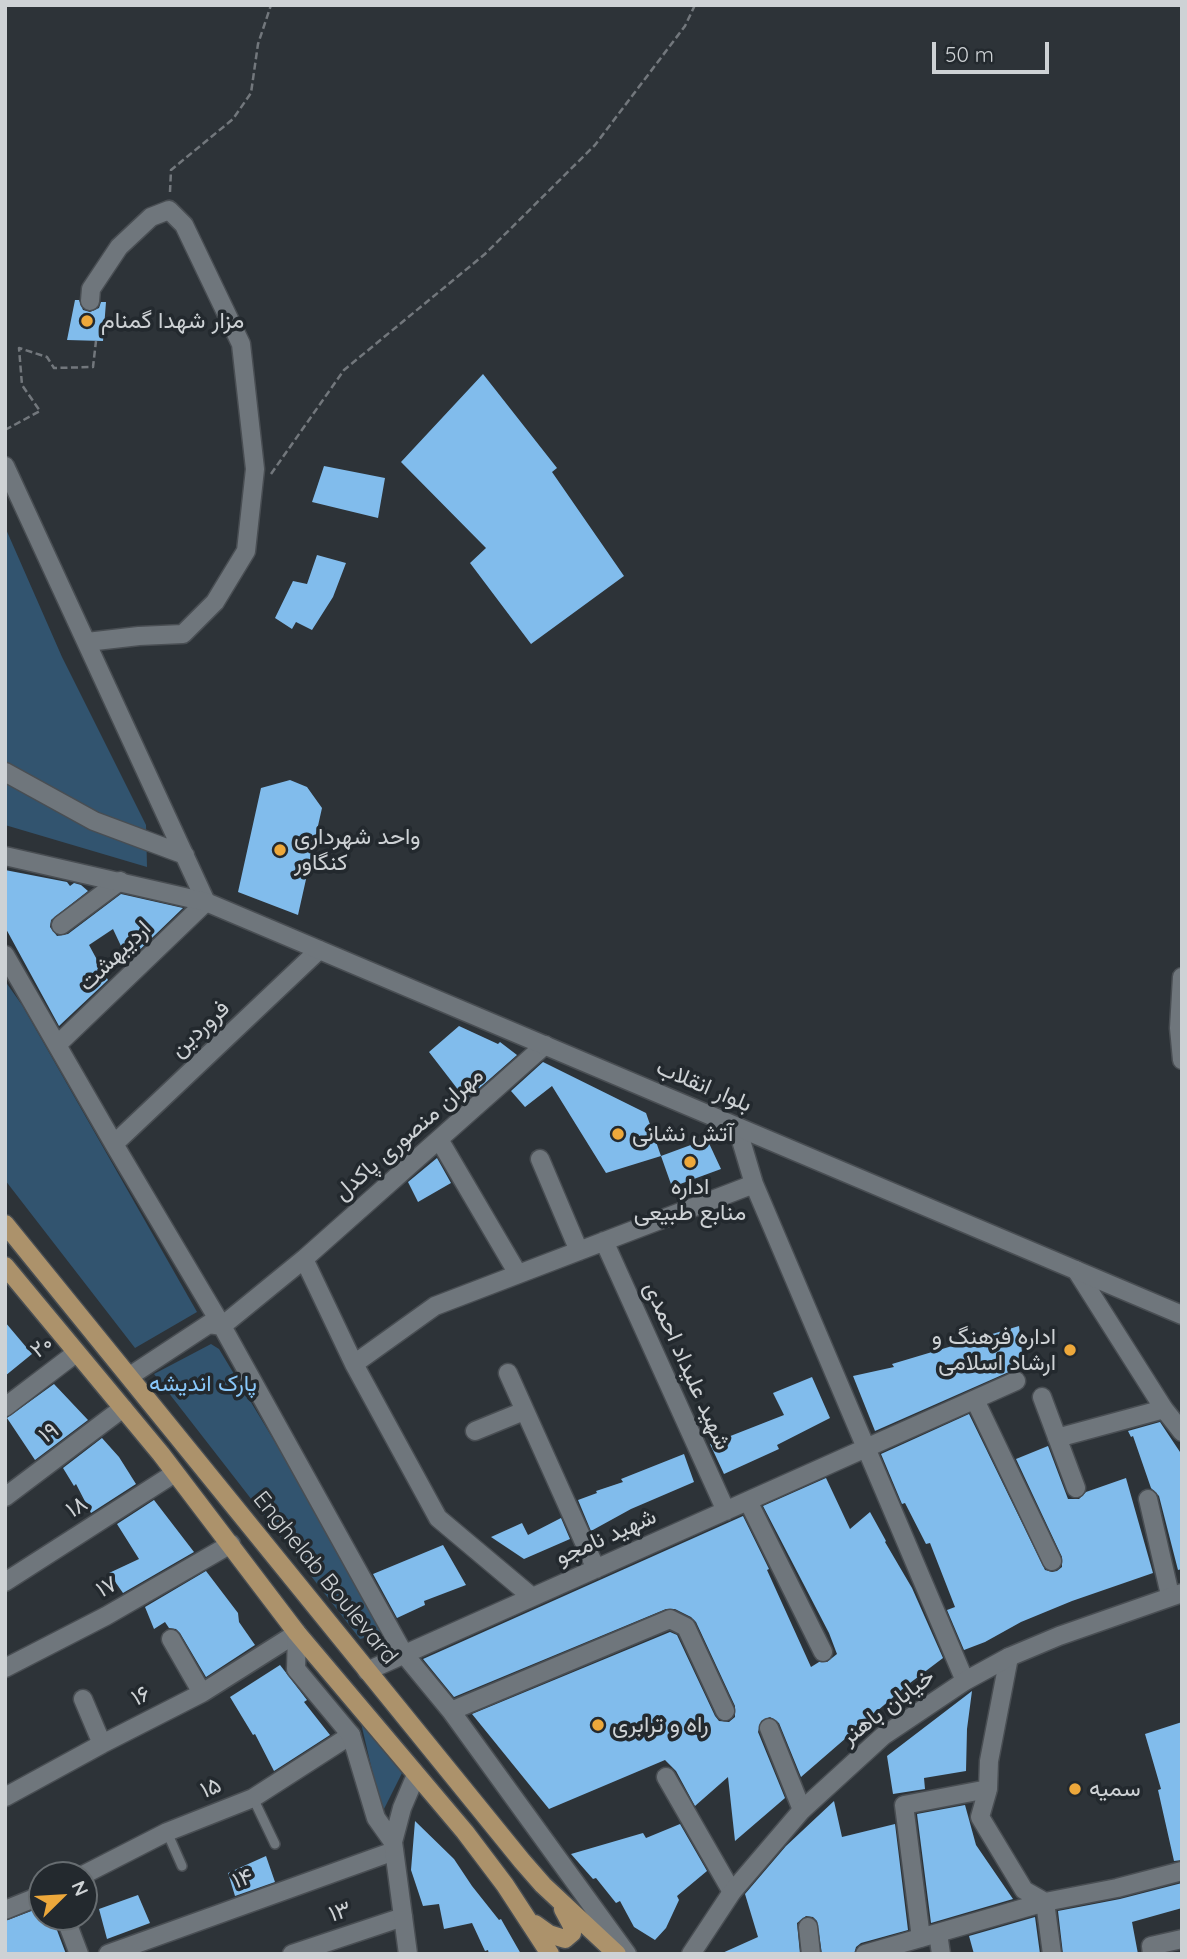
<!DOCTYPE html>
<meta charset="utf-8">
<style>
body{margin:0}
#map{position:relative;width:1187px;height:1959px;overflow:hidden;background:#2d3338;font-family:Quicksand,sans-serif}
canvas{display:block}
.frame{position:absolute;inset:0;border:7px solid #ced2d5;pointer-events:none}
.north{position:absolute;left:28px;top:1861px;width:70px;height:70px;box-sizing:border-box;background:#23292e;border:2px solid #676d71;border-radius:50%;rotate:66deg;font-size:19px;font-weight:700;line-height:28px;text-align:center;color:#ced2d5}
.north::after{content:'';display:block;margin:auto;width:24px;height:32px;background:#eda83b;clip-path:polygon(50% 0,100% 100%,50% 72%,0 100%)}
.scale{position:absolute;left:932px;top:42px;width:117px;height:32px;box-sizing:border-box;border:4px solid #ced2d5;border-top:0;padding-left:9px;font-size:21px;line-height:24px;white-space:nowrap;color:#ced2d5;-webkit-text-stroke:5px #23292e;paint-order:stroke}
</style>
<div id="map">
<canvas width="1187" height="1959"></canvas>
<div class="frame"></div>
<div class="north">N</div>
<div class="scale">50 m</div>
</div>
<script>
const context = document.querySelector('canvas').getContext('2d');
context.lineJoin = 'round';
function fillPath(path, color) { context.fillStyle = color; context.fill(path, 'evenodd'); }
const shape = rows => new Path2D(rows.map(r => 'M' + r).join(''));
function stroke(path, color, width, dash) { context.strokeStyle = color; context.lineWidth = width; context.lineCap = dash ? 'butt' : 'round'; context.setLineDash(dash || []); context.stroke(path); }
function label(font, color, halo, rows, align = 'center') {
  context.font = font + ' Quicksand,Vazirmatn,sans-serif'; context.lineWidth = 7; context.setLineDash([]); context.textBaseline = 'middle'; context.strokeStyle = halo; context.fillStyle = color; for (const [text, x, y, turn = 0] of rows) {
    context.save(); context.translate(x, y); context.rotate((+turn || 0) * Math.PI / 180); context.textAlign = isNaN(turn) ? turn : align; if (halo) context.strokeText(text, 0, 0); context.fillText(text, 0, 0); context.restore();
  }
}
fillPath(shape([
 [5,527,62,657,146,825,147,867,5,825],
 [5,981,22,1005,197,1312,135,1348,5,1180],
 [211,1344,219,1349,329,1532,382,1634,360,1639,154,1374],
 [361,1723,402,1773,382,1813]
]), '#32546f');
fillPath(shape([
 [75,300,79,300,83,310,90,312,99,308,101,302,106,302,103,341,67,340],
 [483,374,557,468,552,472,624,576,531,644,470,563,486,548,401,462],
 [324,466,385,478,378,518,312,502],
 [317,555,346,563,333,597,312,630,296,622,292,629,275,618,293,581,307,584],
 [290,780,307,787,322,808,298,915,238,892,261,788],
 [5,870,67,882,70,886,74,883,81,885,88,891,51,920,50,927,57,936,68,934,121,894,183,908,128,961,113,929,89,945,108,980,59,1026,5,927],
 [459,1026,498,1044,500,1042,517,1055,466,1100,429,1052],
 [543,1062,646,1113,661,1156,606,1173,552,1086,525,1107,511,1091],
 [707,1139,721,1169,672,1187,661,1156],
 [437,1158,451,1183,418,1202,408,1182],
 [5,1322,32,1354,5,1376],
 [1019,1326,1024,1370,1011,1371,875,1431,853,1376,894,1367,892,1364],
 [812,1377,830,1418,777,1445,779,1449,724,1474,710,1444,784,1415,773,1393],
 [54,1384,88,1420,35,1460,7,1418],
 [969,1414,1045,1570,1052,1572,1057,1571,1062,1567,1062,1557,1016,1459,1048,1446,1068,1499,1079,1499,1086,1492,1126,1478,1153,1573,1072,1601,1021,1622,985,1642,964,1650,947,1610,955,1607,930,1543,926,1544,905,1503,902,1504,881,1454],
 [1160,1422,1182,1455,1182,1569,1178,1570,1159,1496,1151,1488,1133,1436,1131,1437,1128,1431],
 [102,1438,119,1457,136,1484,91,1513,76,1484,74,1486,63,1468],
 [684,1454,694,1482,631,1509,591,1531,578,1500,597,1493,596,1491,623,1482,621,1479],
 [826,1478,850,1529,870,1512,886,1541,885,1542,912,1588,943,1658,906,1686,801,1777,779,1723,770,1717,761,1721,758,1732,785,1798,735,1841,728,1777,695,1806,676,1771,665,1760,549,1809,472,1714,670,1632,677,1635,715,1716,719,1721,729,1722,735,1717,735,1706,696,1622,691,1617,675,1609,666,1609,454,1697,423,1659,743,1516,769,1569,767,1570,811,1667,819,1662,827,1662,837,1654,829,1633,763,1506],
 [154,1500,194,1552,123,1593,109,1573,139,1559,117,1524],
 [561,1518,570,1539,524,1559,491,1537,522,1523,528,1535],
 [443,1545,466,1585,424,1601,425,1605,397,1618,373,1574],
 [206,1571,238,1613,239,1622,255,1645,206,1677,180,1633,176,1629,169,1628,165,1622,154,1629,145,1607],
 [280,1665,307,1700,304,1702,330,1735,274,1771,255,1734,253,1735,230,1697],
 [972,1691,967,1729,966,1771,924,1778,925,1789,893,1794,887,1756],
 [1182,1722,1182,1860,1174,1861,1158,1790,1161,1789,1145,1734],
 [834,1801,842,1837,895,1824,908,1930,861,1943,856,1947,854,1954,822,1954,817,1921,813,1917,806,1916,797,1923,800,1954,720,1954,758,1937,745,1894,786,1846],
 [965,1805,976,1845,1013,1899,931,1923,917,1814],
 [415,1821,454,1859,472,1886,499,1920,501,1919,521,1954,489,1954,488,1950,485,1951,472,1923,444,1929,439,1904,423,1906,411,1870],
 [680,1824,707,1871,677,1896,679,1900,666,1928,655,1940,634,1927,620,1901,616,1903,596,1878,593,1879,571,1854,643,1833,646,1838],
 [266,1856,275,1882,235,1896,228,1873],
 [1182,1883,1182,1908,1132,1922,1138,1954,1063,1954,1058,1911,1120,1899],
 [138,1895,150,1923,107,1939,99,1909],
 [42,1907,42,1917,52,1917,66,1954,5,1954,5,1921],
 [1035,1917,1040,1954,974,1954,969,1936]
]), '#81bcec');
const service = shape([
 [253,1798,275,1844],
 [167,1832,182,1866]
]);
const minor = shape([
 [5,466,206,902,57,1045],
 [87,642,139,636,183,634,215,602,246,551,255,469,241,344,184,225,169,210,151,217,119,247,91,289,90,301],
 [5,772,94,821,185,855],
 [61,925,120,881],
 [5,955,114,1144,222,1326,404,1654,451,1711,627,1954],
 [1182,977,1179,1028,1182,1060],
 [737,1127,754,1184,965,1681],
 [440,1141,518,1274],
 [114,1144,319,950],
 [540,1159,579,1251],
 [604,1241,726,1511],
 [1076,1270,1164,1409,1182,1432],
 [354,1364,304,1259,545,1045],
 [508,1373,596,1569],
 [130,1376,209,1324,222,1326,304,1259],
 [1042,1397,1076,1488],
 [975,1400,1052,1561],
 [5,1407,76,1353],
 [475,1431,524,1411],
 [1057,1438,1164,1409],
 [5,1497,123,1408],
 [1148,1499,1170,1595],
 [748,1501,823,1652],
 [5,1582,175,1473],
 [532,1597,438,1518,354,1364,435,1306,754,1184],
 [171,1639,202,1693],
 [1009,1657,989,1761,988,1789,980,1817,1024,1890,1045,1902,1052,1954],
 [5,1668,106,1616,231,1544],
 [367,1671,1016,1381],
 [83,1699,102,1744],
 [451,1711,670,1619,686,1627,725,1711],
 [769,1728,802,1810],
 [666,1777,732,1892],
 [5,1797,102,1744,202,1693,297,1633],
 [83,1875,167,1832,253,1798,351,1735],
 [5,1910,42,1895],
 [65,1917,79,1954],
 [808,1927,811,1954],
 [938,1933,941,1954],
 [921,1938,904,1805,988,1789],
 [108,1954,394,1851],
 [292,1954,403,1917],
 [865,1954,1045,1902,1117,1888,1182,1871],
 [1152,1954,1151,1946,1182,1939]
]);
const tertiary = shape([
 [5,856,206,902,1182,1315],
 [297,1633,296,1669,351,1735,376,1818,393,1842,402,1808,416,1775],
 [393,1842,408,1954],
 [691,1954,732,1892,802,1810,883,1736,965,1681,1009,1657,1059,1636,1182,1593]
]);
const primary = shape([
 [5,1224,522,1861,543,1885,617,1954],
 [5,1266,161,1454,297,1633,465,1832,505,1885,550,1954],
 [535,1924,549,1934,565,1939,572,1933,572,1926,563,1909]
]);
stroke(service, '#494e53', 12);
stroke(minor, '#494e53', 21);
stroke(tertiary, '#494e53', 21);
stroke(primary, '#494e53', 21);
stroke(shape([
 [170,192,171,170,233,119,251,93,258,44,271,5],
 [5,430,40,411,22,385,19,348,47,357,54,368,93,367,96,341],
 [271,474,344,370,485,254,595,145,685,26,695,5]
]), '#72777c', 2.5, [7, 3.5]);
stroke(service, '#6f767c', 9);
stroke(minor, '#6f767c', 18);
stroke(tertiary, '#6f767c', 18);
stroke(primary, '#ac926b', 18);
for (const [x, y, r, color] of [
 [87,321,7,"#eda83b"],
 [280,850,7,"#eda83b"],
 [618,1134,7,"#eda83b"],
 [690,1162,7,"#eda83b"],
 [1070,1350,7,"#eda83b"],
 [598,1725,7,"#eda83b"],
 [1075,1789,7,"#eda83b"]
]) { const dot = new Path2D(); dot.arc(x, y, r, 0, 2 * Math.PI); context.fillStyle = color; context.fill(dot); stroke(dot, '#23292e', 2.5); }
label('23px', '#ced2d5', '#23292e', [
 ["مزار شهدا گمنام",101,321],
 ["واحد شهرداری",294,837],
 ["کنگاور",294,863],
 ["آتش نشانی",632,1134],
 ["اداره",690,1187,"center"],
 ["منابع طبیعی",690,1213,"center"],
 ["اداره فرهنگ و",1056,1337,"right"],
 ["ارشاد اسلامی",1056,1363,"right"],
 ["راه و ترابری",612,1725],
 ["سمیه",1089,1789]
], 'left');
label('23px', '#ced2d5', '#23292e', [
 ["اردیبهشت",115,956,-44],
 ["فروردین",200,1029,-43],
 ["بلوار انقلاب",704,1086,23],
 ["مهران منصوری پاکدل",409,1134,-41],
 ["۲۰",42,1347,-37],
 ["شهید علیداد احمدی",687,1366,66],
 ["۱۹",49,1433,-37],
 ["۱۸",77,1507,-32],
 ["شهید نامجو",606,1537,-24],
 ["Enghelab Boulevard",325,1578,51],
 ["۱۷",107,1587,-29],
 ["۱۶",141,1696,-27],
 ["خیابان باهنر",888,1707,-37],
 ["۱۵",211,1788,-22],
 ["۱۴",243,1879,-20],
 ["۱۳",340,1912,-18]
]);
label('23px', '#89c8fb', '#23292e', [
 ["پارک اندیشه",203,1384]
]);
</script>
